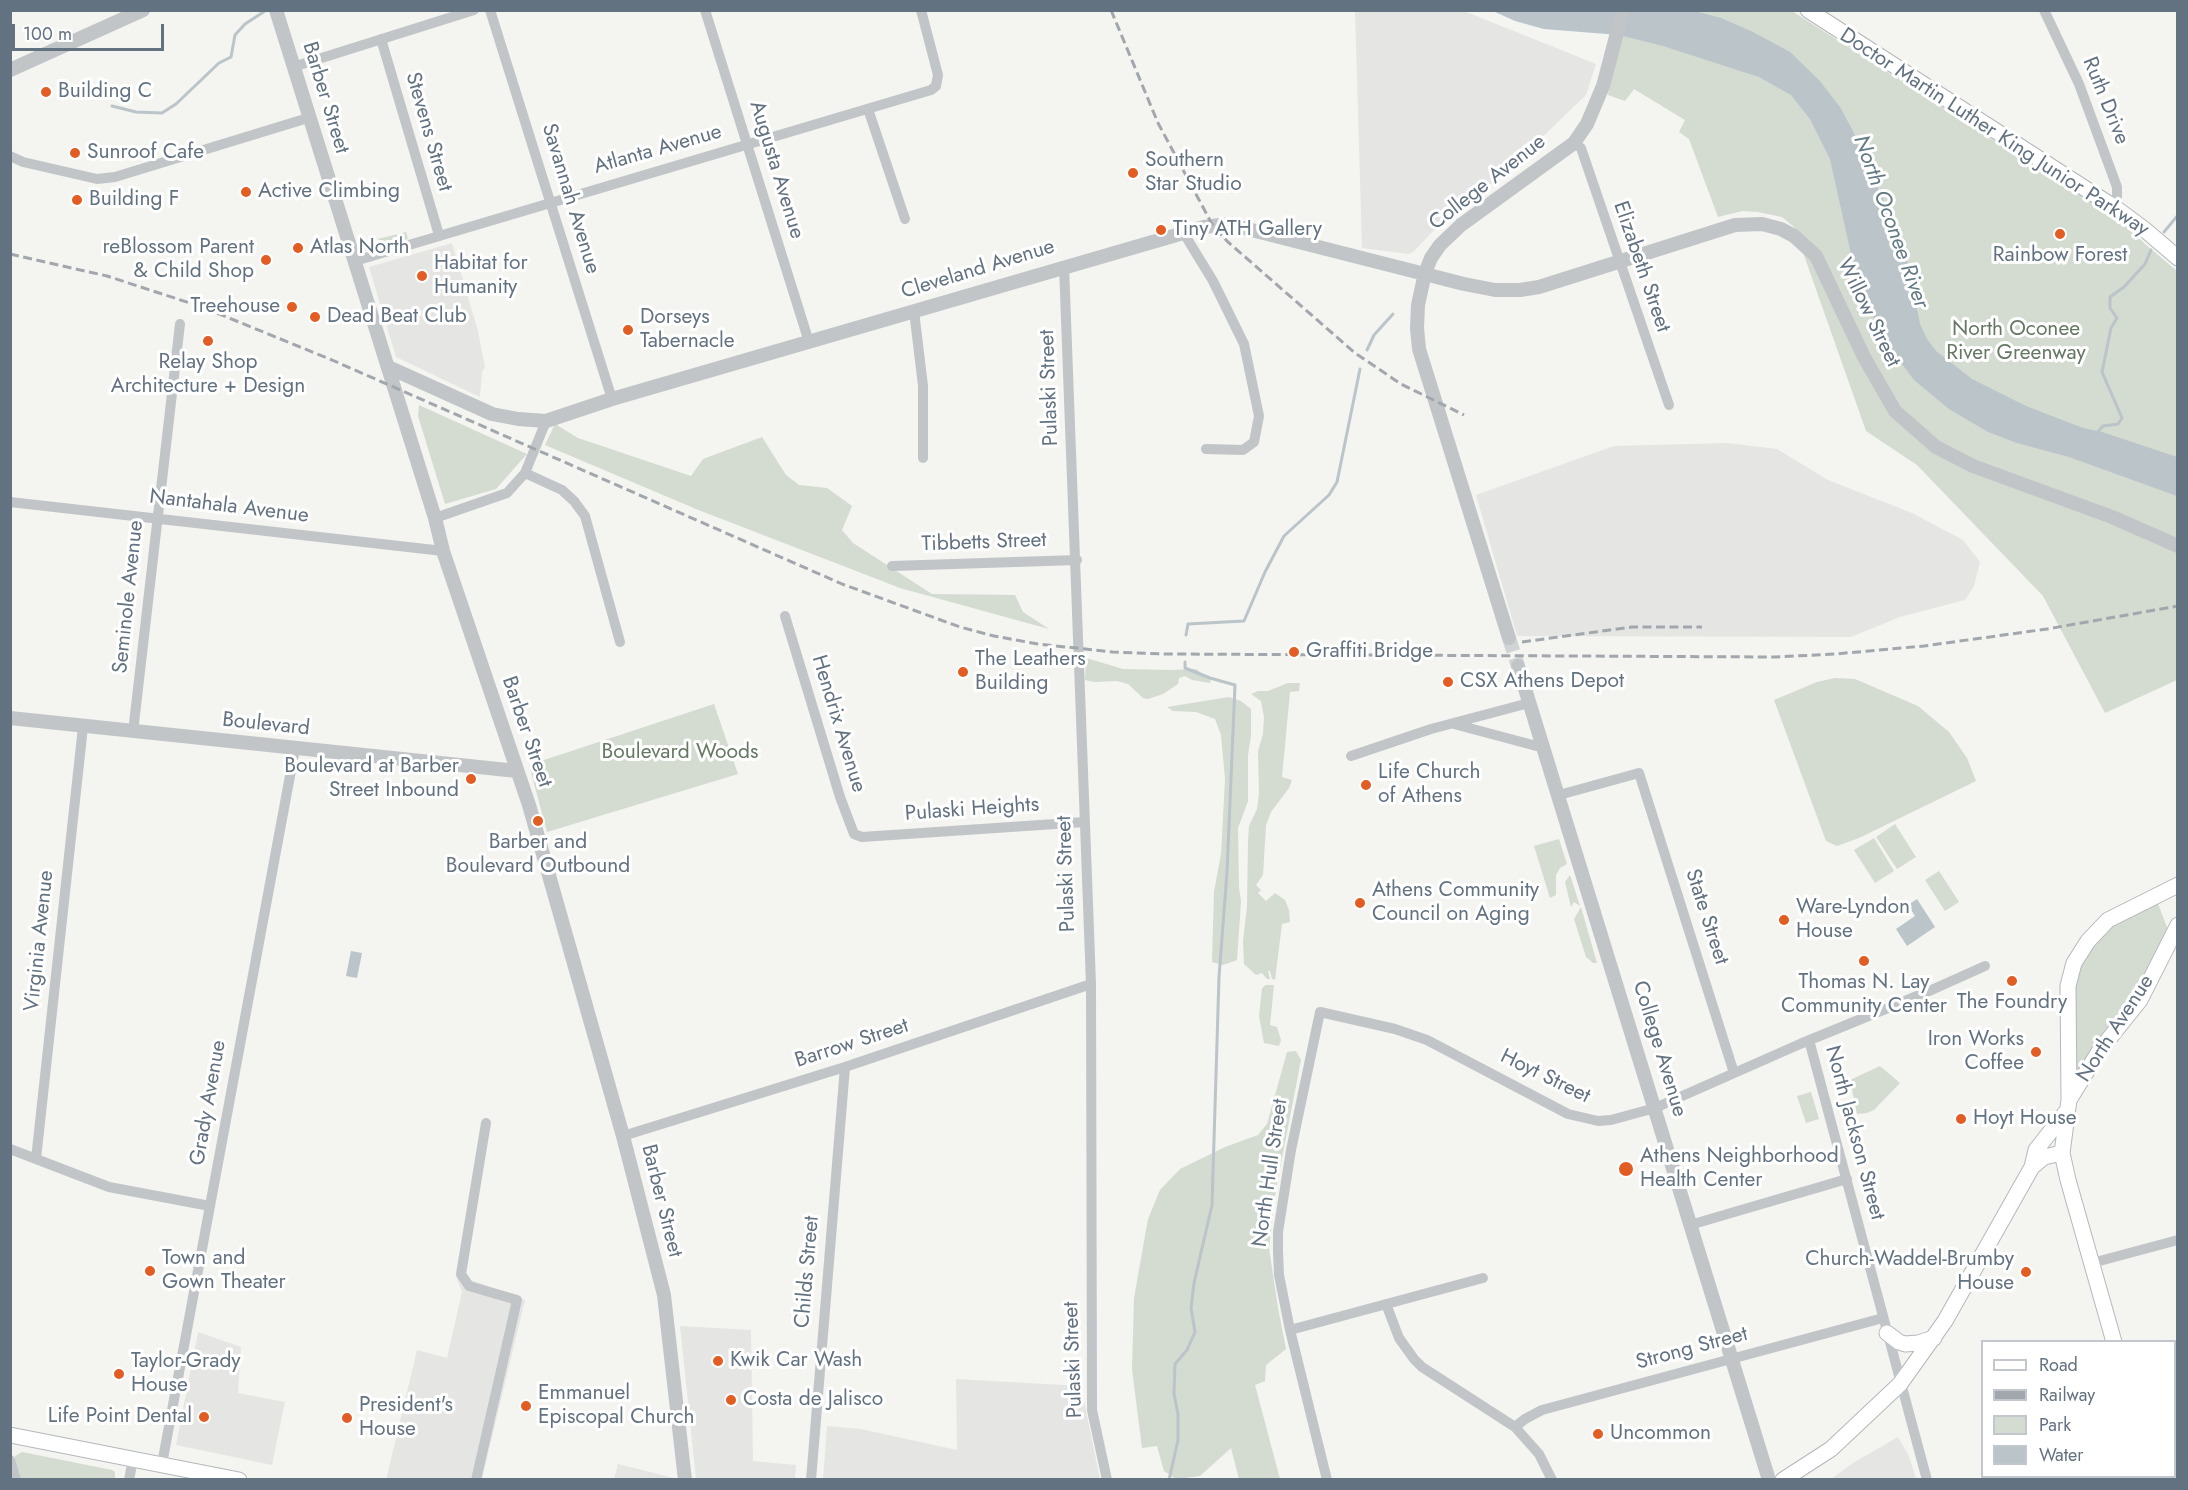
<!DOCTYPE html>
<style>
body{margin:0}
#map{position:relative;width:2188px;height:1490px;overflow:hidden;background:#f4f4f0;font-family:Jost,sans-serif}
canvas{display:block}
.frame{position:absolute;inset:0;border:12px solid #637281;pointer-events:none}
.legend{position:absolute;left:1981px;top:1340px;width:195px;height:138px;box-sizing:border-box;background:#fff;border:2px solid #c1c7cd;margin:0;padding:8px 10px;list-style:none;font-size:18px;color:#637281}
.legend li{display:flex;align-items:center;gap:12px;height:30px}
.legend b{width:30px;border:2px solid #c1c7cd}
.scale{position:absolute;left:12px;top:24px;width:152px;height:27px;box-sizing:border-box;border:3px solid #637281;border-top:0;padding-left:8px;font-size:18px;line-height:21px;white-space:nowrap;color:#637281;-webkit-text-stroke:4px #fff;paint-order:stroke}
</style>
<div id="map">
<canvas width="2188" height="1490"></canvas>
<div class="frame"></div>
<ul class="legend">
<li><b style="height:8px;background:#fff"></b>Road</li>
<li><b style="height:8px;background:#a2a7ad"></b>Railway</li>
<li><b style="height:16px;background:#d4dbd1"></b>Park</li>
<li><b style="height:16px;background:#bac4c9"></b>Water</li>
</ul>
<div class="scale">100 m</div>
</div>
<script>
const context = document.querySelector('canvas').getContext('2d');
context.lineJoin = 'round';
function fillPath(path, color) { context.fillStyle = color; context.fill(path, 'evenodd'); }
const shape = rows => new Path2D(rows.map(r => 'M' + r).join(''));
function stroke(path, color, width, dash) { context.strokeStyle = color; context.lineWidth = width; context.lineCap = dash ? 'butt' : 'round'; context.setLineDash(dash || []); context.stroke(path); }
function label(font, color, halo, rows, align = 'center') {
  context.font = font + ' Jost,sans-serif'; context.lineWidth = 6; context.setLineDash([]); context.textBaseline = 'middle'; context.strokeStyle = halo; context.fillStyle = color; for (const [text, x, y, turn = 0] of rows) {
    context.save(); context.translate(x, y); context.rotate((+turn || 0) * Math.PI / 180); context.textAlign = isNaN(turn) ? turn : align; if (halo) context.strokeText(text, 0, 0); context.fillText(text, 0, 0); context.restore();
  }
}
fillPath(shape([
 [1355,11,1464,11,1596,64,1586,95,1533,146,1482,192,1444,220,1413,252,1408,254,1362,248],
 [452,243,478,331,485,367,482,372,480,397,396,357,369,267],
 [1727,443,1777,449,1828,480,1912,513,1963,540,1980,562,1974,586,1965,600,1900,617,1851,637,1517,636,1476,495,1614,446],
 [455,1274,525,1300,482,1479,386,1480,417,1350,447,1358,462,1292],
 [680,1326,751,1330,753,1461,796,1465,795,1479,696,1479],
 [198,1332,241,1347,238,1393,285,1402,272,1465,176,1445],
 [956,1379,1081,1386,1100,1479,823,1479,827,1426,861,1429,957,1450],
 [1898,1437,1909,1456,1916,1479,1831,1479,1853,1463],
 [618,1464,678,1479,614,1479]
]), '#e5e6e4');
fillPath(shape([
 [1630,11,1792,11,2123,223,2145,244,2177,271,2177,680,2105,713,2043,596,1917,465,1866,431,1794,227,1782,217,1758,212,1742,211,1718,217,1689,139,1679,132,1685,120,1634,89,1625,101,1608,95,1611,77],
 [406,232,408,239,362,252,360,237,372,244,379,242,378,239],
 [419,405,527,454,496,489,445,504,418,416],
 [555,424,578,438,691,476,703,459,762,437,786,475,799,485,827,488,852,506,842,530,853,543,932,594,1015,595,1023,612,1049,629,900,588,696,509,545,445],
 [1086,658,1123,669,1171,670,1196,669,1211,680,1210,683,1192,680,1185,676,1179,678,1178,684,1163,694,1148,699,1143,698,1128,684,1117,681,1094,682,1085,680],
 [1835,678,1855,679,1918,706,1949,732,1967,758,1976,781,1859,838,1837,846,1826,841,1774,700,1817,682],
 [1288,683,1300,683,1299,691,1290,692,1282,777,1292,780,1289,788,1271,812,1266,825,1263,875,1256,885,1261,890,1258,893,1266,901,1275,893,1285,900,1289,910,1290,922,1282,924,1275,980,1272,979,1270,971,1268,971,1270,979,1267,979,1262,973,1256,975,1244,964,1243,941,1247,907,1248,842,1249,826,1257,809,1259,793,1258,751,1263,734,1264,717,1261,701,1251,694,1258,691,1268,691],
 [1229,697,1241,701,1251,709,1251,736,1248,755,1248,801,1238,828,1239,888,1241,901,1237,960,1223,965,1212,962,1214,892,1221,854,1225,779,1221,735,1215,719,1196,712,1173,711,1167,707],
 [714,704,738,774,547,832,529,765],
 [1895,824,1916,857,1897,869,1876,837],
 [1874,838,1894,871,1875,883,1854,850],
 [1559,839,1567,864,1560,868,1556,875,1556,895,1550,898,1534,846],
 [1939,871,1959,902,1945,911,1925,880],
 [1570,875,1580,906,1574,902,1571,907,1565,882],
 [2157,901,2168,930,2124,1014,2072,1079,2076,974,2105,928],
 [1581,907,1597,963,1593,963,1586,957,1574,919],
 [1266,985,1274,985,1270,1025,1277,1027,1281,1040,1279,1046,1264,1043,1259,1016,1262,988],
 [1296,1051,1301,1060,1276,1189,1269,1248,1278,1308,1286,1349,1266,1365,1265,1381,1255,1385,1280,1479,1239,1479,1231,1448,1200,1476,1176,1479,1164,1471,1157,1446,1142,1448,1132,1369,1134,1298,1148,1219,1160,1190,1180,1169,1225,1147,1258,1135,1267,1124,1287,1052],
 [1880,1066,1900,1083,1874,1110,1867,1113,1857,1114,1850,1080],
 [1811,1092,1819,1119,1806,1123,1797,1096],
 [22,1452,112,1470,115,1472,115,1479,20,1479,15,1461,15,1456]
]), '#d4dbd1');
fillPath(shape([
 [1493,11,1695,11,1721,18,1753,32,1790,52,1819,80,1840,107,1854,133,1858,146,1903,241,1920,324,1927,339,1936,351,1972,379,2026,406,2083,428,2102,432,2177,457,2177,496,2069,457,2017,443,1988,432,1949,409,1914,380,1896,356,1871,312,1853,263,1830,159,1810,119,1791,95,1759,77,1663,46,1619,35,1544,29,1515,21],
 [1917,899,1935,927,1907,946,1896,929,1915,916,1908,905],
 [351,951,362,953,357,978,346,976]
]), '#bac4c9');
stroke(shape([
 [112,106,136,112,162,113,176,104,219,63,231,57,235,35,245,24,265,11],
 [2164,232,2178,215],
 [1367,350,1374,335,1393,314],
 [2096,434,2103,426,2118,424,2122,418,2102,372,2111,328,2117,318,2110,308,2110,297,2124,287,2145,264,2151,250],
 [1186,635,1188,624,1244,621,1265,572,1284,536,1329,495,1337,482,1360,369],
 [1169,1480,1178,1440,1178,1414,1174,1394,1175,1364,1187,1350,1195,1332,1191,1308,1194,1283,1212,1205,1219,977,1227,872,1235,685,1210,678,1185,668,1185,662]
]), '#bac4c9', 3);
stroke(shape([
 [1509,638,1518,666]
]), '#d0d4d4', 14, [14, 7]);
const secondary = shape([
 [1808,10,2117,209,2144,229,2178,258],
 [2069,1100,2100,1050,2140,1000,2178,925],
 [2032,1167,2036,1150,2066,1112],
 [1887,1333,1899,1342,1905,1344,1918,1343,1934,1338],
 [2114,1342,2068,1180,2062,1153,2069,1100,2068,986,2074,963,2088,941,2108,920,2178,885],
 [10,1435,239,1480],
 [2151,1476,2152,1480],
 [1783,1480,1831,1449,1900,1384,1945,1321,2032,1167,2044,1157,2062,1153]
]);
stroke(secondary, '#b4b8bc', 17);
stroke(shape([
 [490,10,612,399],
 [705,10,809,342],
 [2044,10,2079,84,2117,187,2117,209],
 [381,39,439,235],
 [293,67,474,10],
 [868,109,905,219],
 [1574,143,1581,148,1669,405],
 [10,156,23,162,97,179,115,177,308,118],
 [1183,232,1213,281,1244,344,1259,416,1254,442,1243,450,1206,449],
 [355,261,931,90,936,86,938,75,921,10],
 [1064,266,1091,984,1092,1410,1107,1480],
 [914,311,923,386,923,458],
 [525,473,562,490,574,501,585,516,620,642],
 [10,502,443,551],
 [435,518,507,493,525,473,546,421],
 [892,566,1077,560],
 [785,616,840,797,854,834,862,837,1085,822],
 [1454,724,1544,748],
 [133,732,180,324],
 [1351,756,1431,729,1529,703],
 [1559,795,1639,773,1734,1073],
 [1809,1040,1927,1480],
 [623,1136,845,1067,1091,984],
 [10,1149,109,1187,210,1206],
 [36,1159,83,727],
 [1690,1225,1847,1179],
 [2092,1263,2178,1240],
 [1386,1304,1399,1338,1414,1359,1422,1367,1515,1427,1539,1454,1552,1480],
 [1290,1330,1483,1278],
 [2174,1377,2178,1376],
 [1515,1427,1525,1419,1542,1410,1883,1318],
 [10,1460,16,1480],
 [162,1464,295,749],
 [129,1480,133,1459],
 [476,1480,517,1300,469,1286,461,1274,486,1123],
 [811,1480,845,1067],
 [1327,1480,1290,1330,1279,1275,1278,1251,1278,1232,1291,1150,1320,1012,1395,1029,1427,1040,1568,1114,1598,1121,1611,1120,1655,1108,1800,1044,1927,992,1985,966]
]), '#c1c5c8', 10);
stroke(shape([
 [276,10,435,518,443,551,529,805,623,1136,664,1295,685,1480],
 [10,70,143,10],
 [388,367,492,414,518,419,546,421,612,399,1204,227,1228,224,1464,284,1495,290,1520,290,1539,287,1735,225,1762,224,1781,229,1794,236,1816,256,1864,357,1895,411,1936,447,1973,466,2112,517,2178,546],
 [1509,638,1419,349,1417,328,1418,305,1425,273,1431,258,1440,245,1461,225,1574,143,1587,124,1603,86,1623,10],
 [1518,666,1769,1480],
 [10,718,517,771]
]), '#c1c5c8', 14);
stroke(secondary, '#fff', 15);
stroke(shape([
 [1111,10,1158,123,1213,226,1228,242,1355,353,1401,384,1464,415],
 [10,254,107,276,202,307,332,360,842,584,960,627,994,636,1038,644,1113,652,1166,654,1775,657,1835,654,1924,646,2047,629,2178,606],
 [1522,642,1632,627,1702,627]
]), '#a2a7ad', 3, [9, 4.5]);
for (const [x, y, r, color] of [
 [46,92,6,"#e15d24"],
 [75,153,6,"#e15d24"],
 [1133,173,6,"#e15d24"],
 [246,192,6,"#e15d24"],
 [77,200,6,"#e15d24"],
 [1161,230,6,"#e15d24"],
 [2060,234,6,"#e15d24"],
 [298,248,6,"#e15d24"],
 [266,260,6,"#e15d24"],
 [422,276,6,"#e15d24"],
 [292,307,6,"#e15d24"],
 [315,317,6,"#e15d24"],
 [628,330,6,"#e15d24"],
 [208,341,6,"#e15d24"],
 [1294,652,6,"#e15d24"],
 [963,672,6,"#e15d24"],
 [1448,682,6,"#e15d24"],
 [471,779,6,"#e15d24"],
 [1366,785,6,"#e15d24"],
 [538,821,6,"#e15d24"],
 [1360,903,6,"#e15d24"],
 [1784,920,6,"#e15d24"],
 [1864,961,6,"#e15d24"],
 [2012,981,6,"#e15d24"],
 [2036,1052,6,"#e15d24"],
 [1961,1119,6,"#e15d24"],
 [1626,1169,8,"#e15d24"],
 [150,1271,6,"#e15d24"],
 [2026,1272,6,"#e15d24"],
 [718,1361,6,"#e15d24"],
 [119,1374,6,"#e15d24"],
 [731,1400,6,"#e15d24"],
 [526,1406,6,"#e15d24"],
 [204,1417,6,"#e15d24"],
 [347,1418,6,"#e15d24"],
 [1598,1434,6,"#e15d24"]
]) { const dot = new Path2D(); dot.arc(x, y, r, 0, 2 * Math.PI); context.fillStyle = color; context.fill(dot); stroke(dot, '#fff', 2); }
label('21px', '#637281', '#fff', [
 ["Building C",58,92],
 ["Sunroof Cafe",87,153],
 ["Southern",1145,161],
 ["Star Studio",1145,185],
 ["Active Climbing",258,192],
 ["Building F",89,200],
 ["Tiny ATH Gallery",1173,230],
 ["reBlossom Parent",254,248,"right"],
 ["& Child Shop",254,272,"right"],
 ["Atlas North",310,248],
 ["Rainbow Forest",2060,256,"center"],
 ["Habitat for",434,264],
 ["Humanity",434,288],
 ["Treehouse",280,307,"right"],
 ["Dead Beat Club",327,317],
 ["Dorseys",640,318],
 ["Tabernacle",640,342],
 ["Relay Shop",208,363,"center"],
 ["Architecture + Design",208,387,"center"],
 ["Graffiti Bridge",1306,652],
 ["The Leathers",975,660],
 ["Building",975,684],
 ["CSX Athens Depot",1460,682],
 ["Boulevard at Barber",459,767,"right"],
 ["Street Inbound",459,791,"right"],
 ["Life Church",1378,773],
 ["of Athens",1378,797],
 ["Barber and",538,843,"center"],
 ["Boulevard Outbound",538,867,"center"],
 ["Athens Community",1372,891],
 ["Council on Aging",1372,915],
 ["Ware-Lyndon",1796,908],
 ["House",1796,932],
 ["Thomas N. Lay",1864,983,"center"],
 ["Community Center",1864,1007,"center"],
 ["The Foundry",2012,1003,"center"],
 ["Iron Works",2024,1040,"right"],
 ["Coffee",2024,1064,"right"],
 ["Hoyt House",1973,1119],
 ["Athens Neighborhood",1640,1157],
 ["Health Center",1640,1181],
 ["Town and",162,1259],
 ["Gown Theater",162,1283],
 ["Church-Waddel-Brumby",2014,1260,"right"],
 ["House",2014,1284,"right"],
 ["Kwik Car Wash",730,1361],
 ["Taylor-Grady",131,1362],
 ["House",131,1386],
 ["Emmanuel",538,1394],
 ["Episcopal Church",538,1418],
 ["Costa de Jalisco",743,1400],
 ["President's",359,1406],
 ["House",359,1430],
 ["Life Point Dental",192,1417,"right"],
 ["Uncommon",1610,1434]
], 'left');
label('21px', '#637281', '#fff', [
 ["Barber Street",325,98,73],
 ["Ruth Drive",2105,101,68],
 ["Stevens Street",428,132,74],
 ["Doctor Martin Luther King Junior Parkway",1994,133,33],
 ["Atlanta Avenue",658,150,-16],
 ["Augusta Avenue",776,170,73],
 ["College Avenue",1488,183,-38],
 ["Savannah Avenue",570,199,73],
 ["Elizabeth Street",1641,267,71],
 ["Cleveland Avenue",978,270,-17],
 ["Willow Street",1868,313,64],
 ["Pulaski Street",1050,388,-92],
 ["Nantahala Avenue",229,507,7],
 ["Tibbetts Street",984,543,-2],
 ["Seminole Avenue",129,597,-84],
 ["Hendrix Avenue",838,724,73],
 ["Boulevard",266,725,6],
 ["Barber Street",526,732,71],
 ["Pulaski Heights",972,810,-4],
 ["Pulaski Street",1067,874,-92],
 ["State Street",1706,917,72],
 ["Virginia Avenue",40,941,-84],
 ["North Avenue",2116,1029,-57],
 ["Barrow Street",852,1044,-18],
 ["College Avenue",1659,1049,73],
 ["Hoyt Street",1545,1077,26],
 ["Grady Avenue",209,1103,-80],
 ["North Jackson Street",1854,1133,75],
 ["North Hull Street",1271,1173,-82],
 ["Barber Street",661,1201,76],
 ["Childs Street",808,1272,-85],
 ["Strong Street",1692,1349,-15],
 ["Pulaski Street",1074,1360,-92]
]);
label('21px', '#657862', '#fff', [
 ["North Oconee",2016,330],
 ["River Greenway",2016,354],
 ["Boulevard Woods",680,753]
]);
label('italic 22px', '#647a85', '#fff', [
 ["North Oconee River",1890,222,70]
]);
</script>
